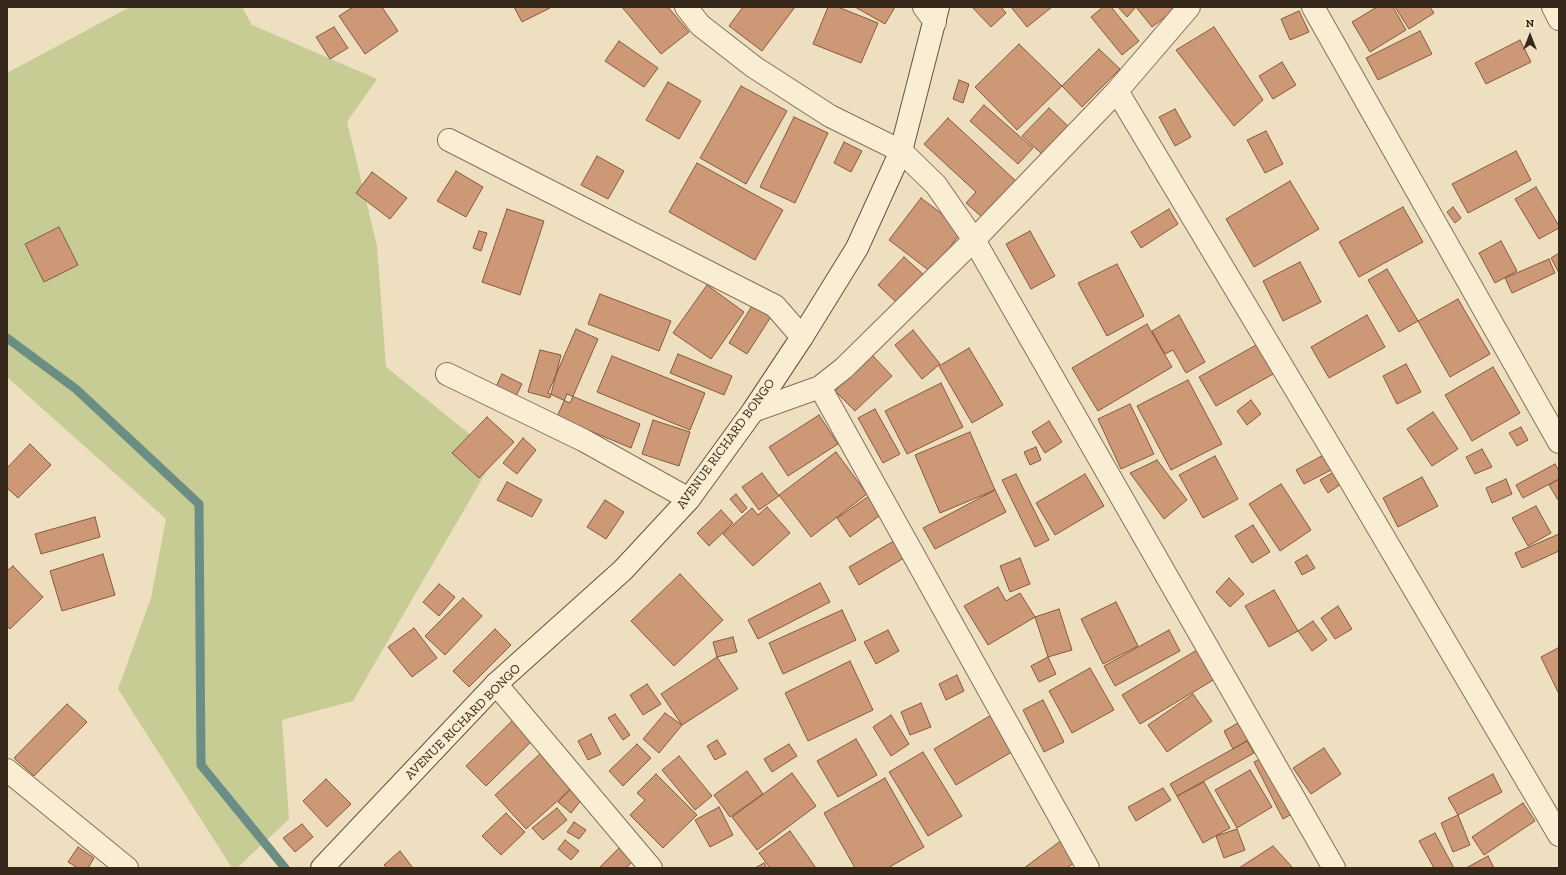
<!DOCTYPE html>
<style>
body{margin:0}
#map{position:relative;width:1566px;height:875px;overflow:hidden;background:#eedfc0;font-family:"Zilla Slab",serif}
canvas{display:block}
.frame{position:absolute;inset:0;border:8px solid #37281c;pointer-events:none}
.north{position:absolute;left:1510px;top:16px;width:40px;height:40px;-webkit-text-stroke:3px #f6ead0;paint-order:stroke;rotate:0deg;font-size:11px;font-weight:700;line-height:16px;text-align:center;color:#37281c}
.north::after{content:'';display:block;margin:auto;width:14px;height:18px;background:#37281c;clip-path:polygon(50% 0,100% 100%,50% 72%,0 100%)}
</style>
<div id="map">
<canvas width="1566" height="875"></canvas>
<div class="frame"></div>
<div class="north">N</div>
</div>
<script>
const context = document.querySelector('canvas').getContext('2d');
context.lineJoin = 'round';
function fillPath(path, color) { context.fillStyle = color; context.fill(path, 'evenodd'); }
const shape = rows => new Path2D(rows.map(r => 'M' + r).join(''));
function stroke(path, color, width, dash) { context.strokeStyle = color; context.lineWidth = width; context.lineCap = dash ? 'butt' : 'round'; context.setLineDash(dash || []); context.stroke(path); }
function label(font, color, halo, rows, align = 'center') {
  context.font = font + ' "Zilla Slab",serif'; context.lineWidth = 3; context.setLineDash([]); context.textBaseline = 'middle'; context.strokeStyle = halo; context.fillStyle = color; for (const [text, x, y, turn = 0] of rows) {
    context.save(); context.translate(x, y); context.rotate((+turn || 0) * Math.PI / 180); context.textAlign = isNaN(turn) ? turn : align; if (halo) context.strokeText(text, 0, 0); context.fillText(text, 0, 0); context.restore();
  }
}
fillPath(shape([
 [130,7,242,7,252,25,377,79,347,122,377,246,386,367,496,455,353,701,282,720,289,819,237,868,232,868,118,689,151,598,166,519,7,377,7,73]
]), '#c7cc94');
stroke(shape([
 [7,338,76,389,199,504,201,765,285,868]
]), '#6a8e84', 9);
const building = shape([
 [353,7,382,7,398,31,365,54,339,16,353,7],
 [514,7,549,7,550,8,522,22,514,7],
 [622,7,668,7,689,32,661,54,622,7],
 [743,7,795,7,762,51,729,26,743,7],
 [828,7,838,7,878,23,861,63,813,44,828,7],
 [855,7,895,7,885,24,855,7],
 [972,7,1001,7,1006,13,991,27,972,7],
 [1011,7,1052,7,1027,27,1011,7],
 [1103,7,1111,7,1139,41,1122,55,1091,17,1103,7],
 [1118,7,1136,7,1127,17,1118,7],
 [1136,7,1178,7,1152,27,1136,7],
 [1377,7,1393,7,1406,30,1370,52,1352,22,1377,7],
 [1395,7,1430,7,1434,13,1409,29,1395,7],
 [1299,11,1309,32,1290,40,1281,19,1299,11],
 [334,27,348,48,330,59,316,37,334,27],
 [1214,27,1263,100,1234,126,1176,50,1214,27],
 [1420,31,1432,54,1378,80,1366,58,1420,31],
 [1520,40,1531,62,1486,84,1475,63,1520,40],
 [619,41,658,68,644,87,605,61,619,41],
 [1019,44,1062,86,1017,130,975,87,1019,44],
 [1099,49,1120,69,1082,107,1062,86,1099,49],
 [1282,62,1296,85,1273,99,1259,76,1282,62],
 [959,80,969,84,963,103,953,99,959,80],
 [668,82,701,101,679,139,646,120,668,82],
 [741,86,787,111,746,184,700,158,741,86],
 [984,105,1033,148,1018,164,970,121,984,105],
 [1049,108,1069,127,1043,155,1022,136,1049,108],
 [1175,109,1191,137,1175,146,1159,117,1175,109],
 [794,117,828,133,795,203,760,187,794,117],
 [948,118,1017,182,983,218,966,203,976,192,924,144,948,118],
 [1266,131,1283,164,1265,173,1247,140,1266,131],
 [844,142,862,151,851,172,834,163,844,142],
 [1516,151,1531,180,1468,213,1452,184,1516,151],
 [597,156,624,171,608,199,581,185,597,156],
 [697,163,783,210,755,260,669,212,697,163],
 [456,171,483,187,466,217,437,201,456,171],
 [372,172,407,198,390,219,356,193,372,172],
 [1290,181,1319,229,1254,267,1226,219,1290,181],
 [1536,187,1559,226,1559,228,1539,239,1515,199,1536,187],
 [921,198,963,230,931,272,889,240,921,198],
 [1403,207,1423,242,1359,277,1339,242,1403,207],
 [1453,207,1461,218,1455,223,1447,212,1453,207],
 [507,209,544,221,520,295,482,282,507,209],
 [1169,209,1178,224,1141,248,1131,232,1169,209],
 [59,227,78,265,44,282,25,244,59,227],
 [479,231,487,233,481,251,473,248,479,231],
 [1030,231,1055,276,1031,289,1006,244,1030,231],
 [1501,241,1517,271,1495,283,1479,253,1501,241],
 [1559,253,1559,273,1551,258,1559,253],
 [904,257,924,275,898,304,878,285,904,257],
 [1549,259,1555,273,1512,293,1505,278,1549,259],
 [1300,262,1321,302,1283,321,1263,281,1300,262],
 [1117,264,1144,316,1107,336,1078,283,1117,264],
 [1387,269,1418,321,1399,332,1368,280,1387,269],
 [707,285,744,312,711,359,673,333,707,285],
 [600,294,671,321,659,351,588,324,600,294],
 [1458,299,1490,354,1450,377,1418,321,1458,299],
 [755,301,774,312,747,354,729,343,755,301],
 [1179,315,1205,362,1186,373,1173,350,1165,354,1152,331,1179,315],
 [1367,315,1385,347,1329,378,1311,347,1367,315],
 [1147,324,1172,367,1098,411,1072,368,1147,324],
 [576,329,598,339,570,403,548,393,576,329],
 [913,330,940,364,922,379,895,345,913,330],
 [1258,344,1275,373,1216,406,1199,377,1258,344],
 [969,348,1003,405,972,423,939,366,969,348],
 [540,350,561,355,550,398,528,392,540,350],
 [678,354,732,376,724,395,670,373,678,354],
 [872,355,892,376,855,411,835,391,872,355],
 [612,356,705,393,690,430,597,392,612,356],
 [1406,364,1421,392,1397,404,1383,376,1406,364],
 [1493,367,1520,413,1472,441,1445,395,1493,367],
 [502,374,522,384,515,398,495,389,502,374],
 [1188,380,1222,444,1171,470,1137,406,1188,380],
 [941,383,963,427,907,454,885,411,941,383],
 [567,394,640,424,631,448,557,417,567,394],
 [1251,400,1261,414,1247,425,1237,411,1251,400],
 [1130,404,1154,454,1121,469,1098,419,1130,404],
 [875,409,900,454,883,463,858,418,875,409],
 [1433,412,1458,449,1432,466,1407,429,1433,412],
 [819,415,838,444,788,476,769,447,819,415],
 [487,417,514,442,479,478,452,453,487,417],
 [653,420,690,432,679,466,642,454,653,420],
 [1049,421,1062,442,1045,453,1032,432,1049,421],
 [1521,427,1528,440,1517,446,1509,433,1521,427],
 [970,432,995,490,940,513,915,455,970,432],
 [523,438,536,450,517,474,503,463,523,438],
 [30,444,51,465,18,498,7,488,7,468,30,444],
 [1036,447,1041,460,1030,465,1024,452,1036,447],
 [1482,449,1492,467,1475,474,1466,457,1482,449],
 [836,452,867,494,811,537,779,495,836,452],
 [1327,453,1335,468,1304,484,1296,470,1327,453],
 [1215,456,1238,499,1203,518,1179,475,1215,456],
 [1157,460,1187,500,1164,519,1130,473,1157,460],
 [1555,464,1559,471,1559,479,1523,498,1516,485,1555,464],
 [1334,472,1341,484,1328,493,1320,480,1334,472],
 [762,473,779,496,759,510,742,487,762,473],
 [1016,474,1049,540,1035,547,1002,480,1016,474],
 [1085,474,1104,506,1055,535,1036,503,1085,474],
 [1422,477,1438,506,1398,527,1383,498,1422,477],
 [1506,479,1512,494,1492,503,1486,488,1506,479],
 [1559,479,1559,500,1558,500,1549,485,1559,479],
 [507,482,542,500,532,517,497,500,507,482],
 [1281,484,1311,530,1280,551,1249,504,1281,484],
 [995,490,1006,512,935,549,923,528,995,490],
 [736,494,747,508,742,513,730,499,736,494],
 [869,496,882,514,850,537,837,518,869,496],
 [605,500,624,512,606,539,587,527,605,500],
 [1536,506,1551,533,1528,546,1512,518,1536,506],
 [767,507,790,533,753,566,723,534,752,508,758,515,767,507],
 [721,510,733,523,709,546,697,533,721,510],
 [95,517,100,537,41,554,35,534,95,517],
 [1253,525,1270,552,1252,563,1235,536,1253,525],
 [1559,534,1559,551,1522,568,1515,553,1559,534],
 [899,538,909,555,859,585,849,567,899,538],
 [103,554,115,595,62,611,50,571,103,554],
 [1307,555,1315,568,1302,575,1295,562,1307,555],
 [1020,558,1030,584,1010,592,1000,566,1020,558],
 [13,566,43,597,10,629,7,626,7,571,13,566],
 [680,574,723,620,674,666,631,621,680,574],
 [1229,578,1244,594,1230,607,1216,592,1229,578],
 [820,583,830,602,758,639,748,620,820,583],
 [439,584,455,597,439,616,423,602,439,584],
 [998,587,1006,601,1020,593,1035,617,988,645,964,606,998,587],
 [1274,590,1298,631,1269,647,1245,606,1274,590],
 [463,598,482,616,445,655,425,636,463,598],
 [1116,602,1138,646,1103,664,1081,619,1116,602],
 [1338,606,1352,629,1335,639,1321,618,1338,606],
 [1059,609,1072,650,1048,657,1035,617,1059,609],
 [842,610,856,640,783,674,769,643,842,610],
 [1313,621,1327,640,1312,651,1298,631,1313,621],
 [414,628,437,658,412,677,388,647,414,628],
 [495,629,511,645,469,687,453,671,495,629],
 [888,630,899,651,876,664,864,642,888,630],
 [1169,630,1180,651,1115,686,1104,666,1169,630],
 [733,637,737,652,717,657,713,642,733,637],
 [1558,648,1559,649,1559,694,1541,657,1558,648],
 [1197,650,1215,679,1140,724,1122,695,1197,650],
 [717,657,738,689,682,725,661,694,717,657],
 [1048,657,1056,674,1039,682,1031,666,1048,657],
 [850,661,873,710,808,741,785,693,850,661],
 [1090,668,1114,710,1072,733,1049,691,1090,668],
 [957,675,964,691,946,700,939,684,957,675],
 [647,684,661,704,643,715,630,695,647,684],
 [1193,694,1212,721,1167,752,1148,725,1193,694],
 [1043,700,1064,742,1044,752,1023,710,1043,700],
 [921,703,931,727,910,735,901,712,921,703],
 [67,704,87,722,34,776,14,758,67,704],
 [665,713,682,725,659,753,643,739,665,713],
 [615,714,630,735,623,740,608,718,615,714],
 [993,714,1015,750,956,785,934,749,993,714],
 [891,715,909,744,891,756,873,727,891,715],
 [517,716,537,736,486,786,466,766,517,716],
 [1238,723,1248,740,1233,749,1224,731,1238,723],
 [591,734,601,754,588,760,578,741,591,734],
 [856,739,877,775,838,797,817,761,856,739],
 [717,740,726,754,715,760,707,746,717,740],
 [1247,741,1254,753,1177,796,1170,784,1247,741],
 [637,744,651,758,623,786,609,771,637,744],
 [789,744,797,756,772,772,764,759,789,744],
 [1324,748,1341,774,1311,794,1293,768,1324,748],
 [923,752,962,816,928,836,889,772,923,752],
 [541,753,573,787,526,829,495,795,541,753],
 [1270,754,1299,810,1283,819,1254,762,1270,754],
 [679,756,712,796,695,810,662,770,679,756],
 [1250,770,1272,807,1237,828,1215,790,1250,770],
 [747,771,763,794,730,817,714,795,747,771],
 [792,773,816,806,757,850,732,817,792,773],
 [656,774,697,815,663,848,630,815,645,800,637,793,656,774],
 [1493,774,1502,792,1458,815,1448,798,1493,774],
 [885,778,924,847,888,868,855,868,824,813,885,778],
 [326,779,351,804,327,827,303,801,326,779],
 [1204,782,1230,828,1203,843,1177,796,1204,782],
 [571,788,583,798,571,813,558,802,571,788],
 [1163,788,1171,800,1136,821,1128,807,1163,788],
 [1523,803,1535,821,1484,855,1472,837,1523,803],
 [719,807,733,835,710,847,695,820,719,807],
 [557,808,567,820,543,840,532,828,557,808],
 [506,813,525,832,501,855,482,836,506,813],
 [1458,815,1470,845,1453,852,1441,823,1458,815],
 [574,822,586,830,579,839,567,832,574,822],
 [302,824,313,837,295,852,283,838,302,824],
 [1237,829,1245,850,1224,858,1216,836,1237,829],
 [790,831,816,868,770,868,759,853,790,831],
 [1435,833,1454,868,1434,868,1419,841,1435,833],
 [1066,837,1081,858,1067,868,1024,868,1066,837],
 [565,840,579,851,571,860,558,849,565,840],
 [1273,846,1293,868,1239,868,1273,846],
 [78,847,94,858,88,868,78,868,68,862,78,847],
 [619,848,632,862,626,868,599,868,619,848],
 [400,851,413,868,387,868,384,865,400,851],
 [1488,856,1494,868,1466,868,1488,856],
 [764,863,767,868,755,868,764,863]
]);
fillPath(building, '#cd9875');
stroke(building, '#87593d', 1);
const street = shape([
 [686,7,700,25,754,67,830,116,901,151,936,185,974,240,1334,868],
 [924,7,935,22],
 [1313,7,1559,442],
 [1553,7,1559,19],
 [1117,91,1350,480,1559,835],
 [449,140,775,306,802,337],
 [447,374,583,440,689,499],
 [820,387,1088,868],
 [753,411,820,387,844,368,974,240,1117,91,1189,7],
 [496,684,651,868],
 [7,770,127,868]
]);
const secondary = shape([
 [322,868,496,684,623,570,689,499,753,411,802,337,857,248,901,151,938,7]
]);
stroke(street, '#877058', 24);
stroke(secondary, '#69513b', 24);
stroke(street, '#f9edd3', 22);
stroke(secondary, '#f9edd3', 22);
label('13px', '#37281c', '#f6ead0', [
 ["AVENUE RICHARD BONGO",726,444,-54],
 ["AVENUE RICHARD BONGO",463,722,-45]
]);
</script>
